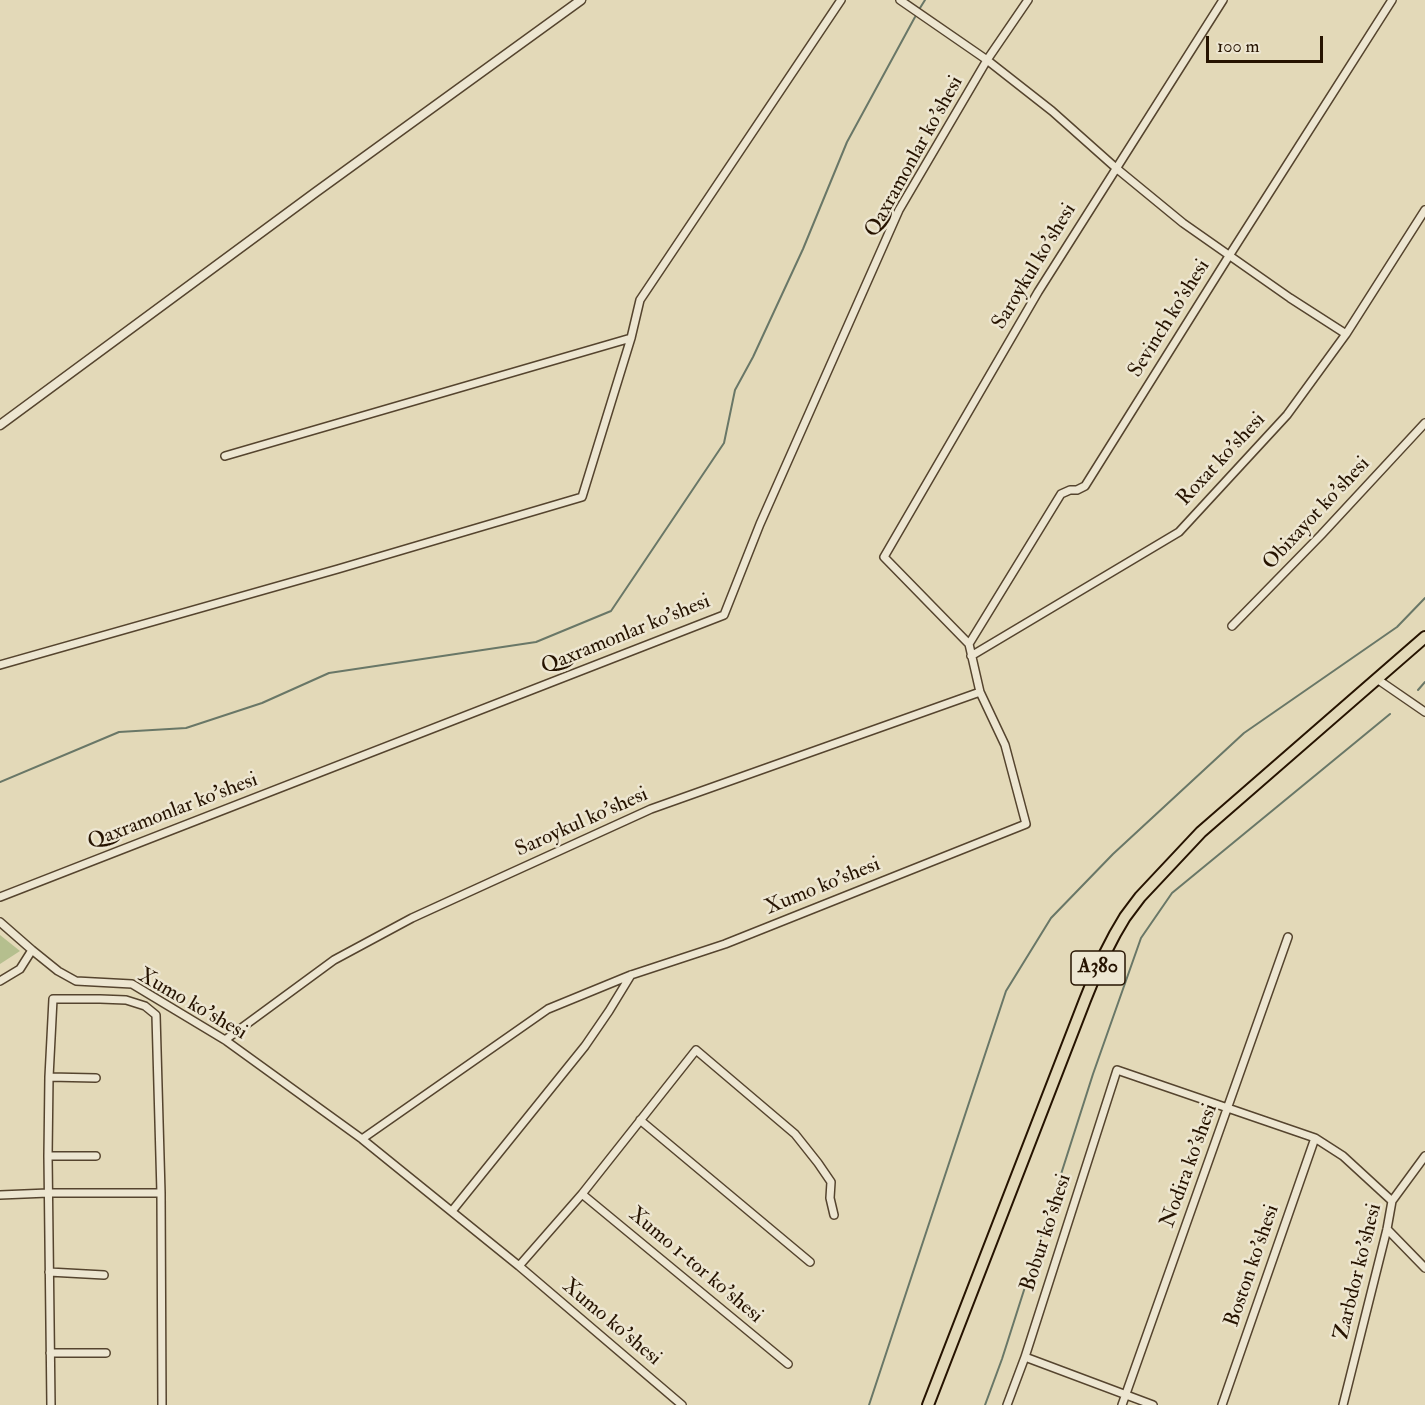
<!DOCTYPE html>
<style>
body{margin:0}
#map{position:relative;width:1425px;height:1405px;overflow:hidden;background:#e3d9b8;font-family:"IM FELL Double Pica",serif}
canvas{display:block}
.scale{position:absolute;left:1206px;top:36px;width:117px;height:27px;box-sizing:border-box;border:3px solid #261300;border-top:0;padding-left:8px;font-size:18px;line-height:21px;white-space:nowrap;color:#261300;-webkit-text-stroke:4px #ede6d1;paint-order:stroke}
</style>
<div id="map">
<canvas width="1425" height="1405"></canvas>
<div class="scale">100 m</div>
</div>
<script>
const context = document.querySelector('canvas').getContext('2d');
context.lineJoin = 'round';
function fillPath(path, color) { context.fillStyle = color; context.fill(path, 'evenodd'); }
const shape = rows => new Path2D(rows.map(r => 'M' + r).join(''));
function stroke(path, color, width, dash) { context.strokeStyle = color; context.lineWidth = width; context.lineCap = dash ? 'butt' : 'round'; context.setLineDash(dash || []); context.stroke(path); }
function label(font, color, halo, rows, align = 'center') {
  context.font = font + ' "IM FELL Double Pica",serif'; context.lineWidth = 5; context.setLineDash([]); context.textBaseline = 'middle'; context.strokeStyle = halo; context.fillStyle = color; for (const [text, x, y, turn = 0] of rows) {
    context.save(); context.translate(x, y); context.rotate((+turn || 0) * Math.PI / 180); context.textAlign = isNaN(turn) ? turn : align; if (halo) context.strokeText(text, 0, 0); context.fillText(text, 0, 0); context.restore();
  }
}
fillPath(shape([
 [0,935,20,951,0,964]
]), '#b5bf8e');
stroke(shape([
 [920,8,925,0],
 [1418,690,1425,682],
 [0,782,119,732,186,728,262,703,329,673,536,642,611,611,724,443,735,390,753,357,803,249,847,142,915,17],
 [869,1405,1006,991,1051,918,1113,854,1244,733,1397,627,1425,598],
 [985,1405,1002,1359,1093,1074,1141,938,1172,893,1390,714]
]), '#697767', 2);
const minor = shape([
 [900,0,987,60,1052,111,1116,168,1183,223,1290,298,1346,334],
 [225,456,631,338],
 [1232,626,1321,535,1425,423],
 [969,644,1061,494,1070,490,1077,490,1085,486,1229,256,1392,0],
 [971,656,1179,532,1287,415,1346,334,1425,210],
 [0,665,338,569,582,497,631,338,640,300,841,0],
 [1377,679,1425,712],
 [0,897,724,615,760,524,899,210,987,60,1028,0],
 [0,922,32,950,58,971,76,981,132,984,225,1040,362,1139,519,1266,682,1405],
 [0,981,20,969,32,950],
 [225,1040,334,960,412,918,493,881,651,809,980,692],
 [49,1077,96,1078],
 [640,1120,810,1262],
 [362,1139,548,1009,631,975,725,944,1026,824,1005,745,980,692,969,644,884,557,1038,292,1223,0],
 [48,1156,96,1156],
 [582,1194,788,1364],
 [0,1195,48,1193,161,1193],
 [452,1211,585,1046,609,1011,631,975],
 [1387,1229,1425,1268],
 [519,1266,582,1194,696,1050,795,1134,818,1163,831,1182,830,1198,834,1215],
 [49,1272,104,1275],
 [50,1353,106,1353],
 [1025,1357,1153,1405],
 [51,1405,48,1156,49,1077,53,999,100,999,126,1000,145,1006,156,1015,161,1193,162,1405],
 [1007,1405,1025,1357,1117,1070,1315,1138,1343,1156,1392,1201],
 [1122,1405,1288,937],
 [1222,1405,1315,1138],
 [1343,1405,1387,1229,1392,1201,1425,1156]
]);
const tertiary = shape([
 [0,425,316,192,581,0]
]);
const trunk = shape([
 [928,1405,1085,1000,1100,963,1115,934,1125,917,1140,897,1201,832,1425,637]
]);
stroke(minor, '#55442e', 10);
stroke(tertiary, '#55442e', 11);
stroke(trunk, '#261300', 14);
stroke(minor, '#ede6d1', 7);
stroke(tertiary, '#ede6d1', 8);
stroke(trunk, '#e3d9b8', 10);
for (const [x, y, w] of [
 [1098,968,54]
]) { const box = new Path2D(); box.roundRect(x - w / 2, y - 17, w, 34, 4.5); context.fillStyle = '#ede6d1'; context.fill(box); stroke(box, '#261300', 1.5); }
label('bold 20px', '#261300', null, [
 ["A380",1098,968]
]);
label('21px', '#261300', '#ede6d1', [
 ["Qaxramonlar ko'shesi",915,157,-61],
 ["Saroykul ko'shesi",1035,267,-59],
 ["Sevinch ko'shesi",1170,319,-58],
 ["Roxat ko'shesi",1222,460,-47],
 ["Obixayot ko'shesi",1317,514,-47],
 ["Qaxramonlar ko'shesi",626,635,-22],
 ["Qaxramonlar ko'shesi",173,812,-21],
 ["Saroykul ko'shesi",582,823,-24],
 ["Xumo ko'shesi",823,887,-22],
 ["Xumo ko'shesi",192,1005,30],
 ["Nodira ko'shesi",1190,1166,-70],
 ["Bobur ko'shesi",1047,1233,-72],
 ["Xumo 1-tor ko'shesi",695,1266,40],
 ["Boston ko'shesi",1253,1266,-71],
 ["Zarbdor ko'shesi",1359,1272,-76],
 ["Xumo ko'shesi",611,1323,40]
]);
</script>
